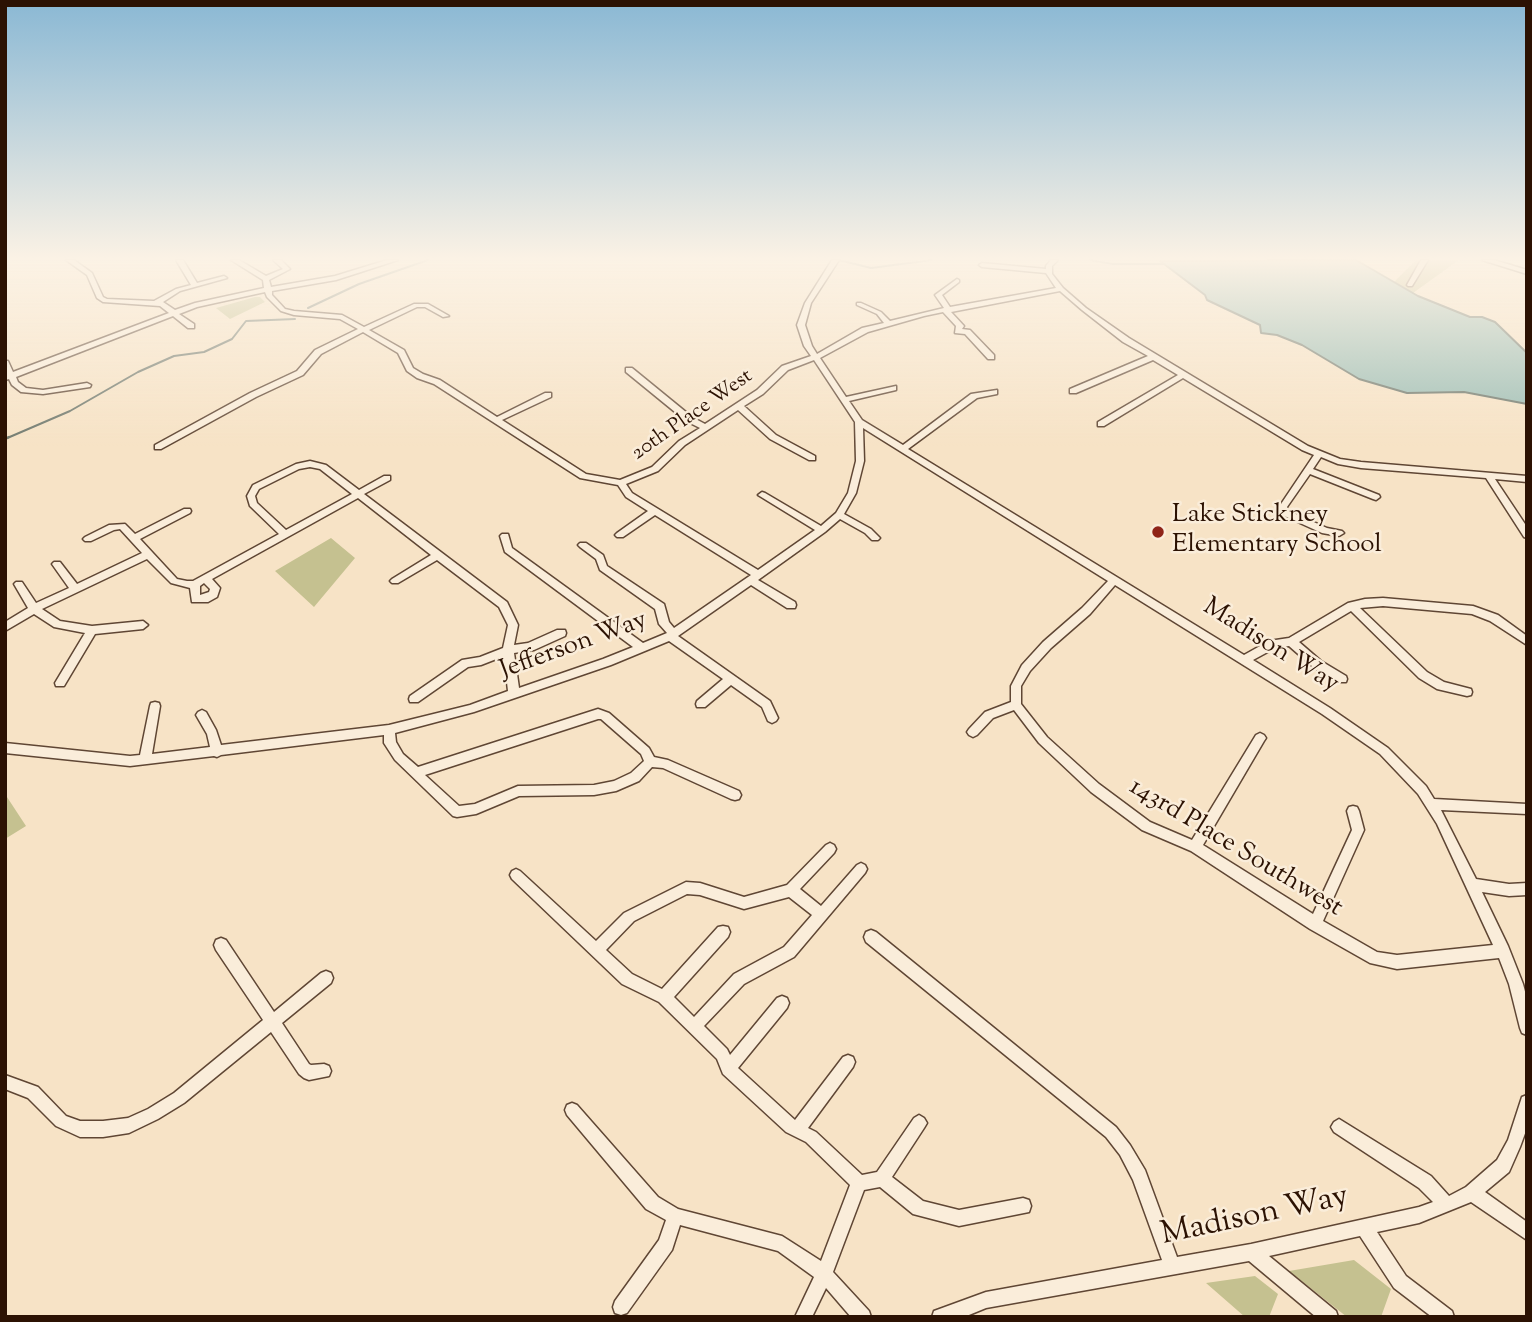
<!DOCTYPE html>
<style>
body{margin:0}
#map{position:relative;width:1532px;height:1322px;overflow:hidden;background:#f7e3c6;font-family:"Sorts Mill Goudy",serif}
canvas{display:block}
.frame{position:absolute;inset:0;border:7px solid #2c1203;pointer-events:none}
</style>
<div id="map">
<canvas width="1532" height="1322"></canvas>
<div class="frame"></div>
</div>
<script>
const context = document.querySelector('canvas').getContext('2d');
context.lineJoin = 'round';
function fillPath(path, color) { context.fillStyle = color; context.fill(path, 'evenodd'); }
const shape = rows => new Path2D(rows.map(r => 'M' + r).join(''));
function stroke(path, color, width, dash) { context.strokeStyle = color; context.lineWidth = width; context.lineCap = dash ? 'butt' : 'round'; context.setLineDash(dash || []); context.stroke(path); }
function label(font, color, halo, rows, align = 'center') {
  context.font = font + ' "Sorts Mill Goudy",serif'; context.lineWidth = 5; context.setLineDash([]); context.textBaseline = 'middle'; context.strokeStyle = halo; context.fillStyle = color; for (const [text, x, y, turn = 0] of rows) {
    context.save(); context.translate(x, y); context.rotate((+turn || 0) * Math.PI / 180); context.textAlign = isNaN(turn) ? turn : align; if (halo) context.strokeText(text, 0, 0); context.fillText(text, 0, 0); context.restore();
  }
}
fillPath(shape([
 [1416,260,1459,260,1413,293,1393,283],
 [255,297,260,297,265,302,230,319,216,308],
 [331,538,355,558,314,607,275,571],
 [5,794,26,826,5,839],
 [1354,1260,1391,1289,1381,1317,1347,1317,1289,1271],
 [1255,1276,1278,1294,1269,1317,1245,1317,1206,1283]
]), '#c5c190');
const water = shape([
 [1356,260,1418,296,1470,317,1482,317,1495,322,1527,353,1527,404,1464,392,1407,393,1359,379,1302,345,1277,335,1261,333,1260,325,1207,300,1205,295,1160,261,1356,260]
]);
fillPath(water, '#9dbeb5');
stroke(water, '#70796e', 2);
stroke(shape([
 [839,260,871,268,932,260],
 [1090,260,1113,264,1163,264],
 [308,308,359,284,428,260],
 [5,439,70,411,138,372,174,356,204,352,232,339,246,321,295,319]
]), '#70796e', 2);
stroke(shape([
 [5,439,9,437]
]), '#70796e', 2.5);
const minor = shape([
 [66,260,74,260,92,273,103,297,107,299,154,301,176,289,191,285,176,260,183,260,197,283,224,276,227,278,180,291,163,302,175,310,195,303,264,288,263,280,231,260,239,260,266,276,283,269,273,260,281,260,290,269,269,280,271,287,335,276,387,260,398,260,336,280,272,291,272,295,285,309,294,311,342,315,364,327,414,304,428,304,449,316,443,317,425,307,417,307,369,330,404,350,413,368,423,374,440,380,497,417,545,393,551,393,551,397,502,420,586,474,620,480,652,467,679,441,700,428,686,421,626,372,626,368,632,368,692,417,705,424,757,390,782,366,811,356,804,346,797,325,805,303,832,260,839,260,811,303,805,325,812,346,817,354,862,328,884,323,877,314,857,305,857,303,861,303,881,312,890,321,944,308,935,295,957,279,959,280,959,282,942,295,950,307,1056,288,1046,273,982,267,979,265,982,263,1046,269,1046,266,1051,260,1058,260,1052,266,1052,274,1063,288,1086,308,1129,338,1308,446,1340,459,1361,462,1527,476,1527,482,1495,479,1527,527,1527,538,1524,537,1486,478,1361,468,1338,464,1321,457,1313,469,1379,495,1380,497,1376,500,1373,499,1310,474,1287,507,1287,510,1327,528,1342,531,1344,533,1339,536,1322,533,1280,514,1278,512,1279,507,1314,455,1302,450,1183,378,1104,426,1098,426,1098,422,1178,375,1153,360,1076,393,1070,393,1070,389,1148,356,1123,342,1082,310,1060,291,951,312,964,326,962,329,970,330,994,355,994,359,988,359,965,334,955,333,956,326,943,312,924,316,868,332,820,358,846,397,896,386,896,390,849,401,862,420,903,445,971,394,997,390,997,394,977,398,908,449,1244,655,1269,641,1289,638,1348,603,1365,599,1383,598,1473,606,1498,615,1527,636,1527,645,1490,621,1472,614,1383,606,1360,608,1427,672,1444,682,1471,689,1472,692,1471,695,1467,696,1437,689,1419,678,1351,611,1299,642,1321,661,1346,676,1347,679,1346,682,1338,682,1313,667,1289,646,1275,648,1253,660,1330,708,1388,748,1426,786,1434,799,1527,804,1527,814,1441,810,1476,879,1509,884,1527,883,1527,895,1509,896,1482,892,1508,946,1523,984,1527,999,1527,1035,1522,1033,1520,1028,1509,984,1499,958,1397,969,1370,963,1310,929,1191,851,1142,830,1091,792,1039,743,1014,710,993,718,977,735,973,737,969,735,967,732,969,729,985,712,1011,702,1011,686,1022,665,1043,642,1082,608,1108,581,863,428,864,461,856,493,844,514,871,529,880,538,878,540,872,540,865,533,840,519,825,532,758,580,795,602,796,605,795,608,787,608,751,585,678,636,770,701,778,718,776,721,772,723,768,721,762,707,731,685,705,707,697,707,696,704,697,701,723,679,669,641,611,665,474,712,395,733,396,742,403,754,418,767,598,709,609,713,649,748,654,757,668,760,739,791,741,795,739,799,735,800,731,799,663,768,652,767,639,781,616,791,594,795,519,796,476,814,457,817,453,816,395,760,384,743,384,735,221,755,217,757,214,756,130,766,5,753,5,743,130,756,140,755,150,706,151,703,155,702,159,703,160,706,152,754,210,747,207,734,196,715,198,712,202,710,206,712,216,730,221,745,389,725,470,705,508,691,504,656,481,665,468,667,418,702,410,702,409,699,410,696,462,660,480,657,503,648,508,625,499,607,437,560,398,583,392,583,390,581,392,579,431,555,358,498,212,579,220,588,217,597,208,602,192,602,190,588,171,583,147,559,42,609,60,621,92,626,143,621,148,625,143,629,95,634,64,686,56,686,55,683,85,633,54,627,34,614,5,631,5,622,28,608,14,584,16,582,22,582,36,603,69,588,52,564,54,562,60,562,77,584,142,553,120,529,114,530,91,541,85,541,83,539,85,537,109,525,125,524,135,534,184,509,190,509,191,511,190,513,140,539,177,579,187,581,193,581,279,534,250,506,247,496,253,485,296,464,310,461,326,465,359,490,384,476,390,476,390,480,364,494,507,602,518,625,514,645,528,643,557,630,565,630,566,633,565,636,534,650,514,653,519,688,603,659,633,647,505,552,500,536,502,534,508,534,512,548,643,643,667,633,659,624,655,609,600,570,596,559,580,547,578,545,580,543,586,543,603,555,607,566,664,604,669,622,674,628,751,575,655,515,623,537,617,537,615,535,617,533,648,511,626,497,618,485,580,478,434,384,417,378,407,371,398,353,363,332,321,354,303,375,256,397,161,449,155,449,155,445,250,393,297,371,315,350,358,329,340,319,294,315,281,311,267,297,265,292,197,307,179,314,194,324,194,328,188,328,173,316,16,377,18,382,26,388,43,390,87,383,91,385,90,387,43,394,21,392,12,385,9,379,5,380,5,375,7,375,5,361,8,361,13,372,169,313,160,306,103,302,97,298,87,275,66,260],
 [814,360,855,422,856,461,848,493,836,513,821,526,765,493,762,492,758,495,815,530,758,570,632,493,626,484,658,471,685,445,738,410,770,439,809,460,815,460,815,456,776,435,744,406,763,394,788,370,814,360],
 [310,467,320,469,352,494,286,530,257,503,255,496,259,489,299,469,310,467],
 [204,583,210,589,209,592,200,595,200,586,204,583],
 [1115,585,1322,714,1380,754,1418,794,1437,824,1493,945,1397,955,1377,952,1323,921,1364,830,1359,811,1357,807,1353,806,1349,807,1347,811,1352,830,1313,914,1203,845,1264,741,1266,738,1264,735,1260,733,1256,735,1192,840,1150,822,1099,784,1047,737,1021,704,1021,686,1030,671,1051,648,1090,614,1115,585],
 [598,719,601,719,641,754,644,761,631,773,614,781,594,785,518,786,475,804,459,806,425,775,598,719],
 [1421,260,1428,260,1412,286,1408,286,1407,285,1421,260],
 [1482,260,1494,260,1527,270,1527,274,1482,260],
 [830,843,834,845,836,849,834,853,800,889,821,906,857,865,861,863,865,865,867,869,865,873,794,957,744,984,704,1026,727,1049,730,1055,777,998,782,996,787,998,789,1003,787,1008,738,1068,795,1120,843,1057,848,1055,853,1057,855,1062,853,1067,808,1128,816,1132,862,1175,877,1172,914,1118,919,1115,924,1118,927,1123,924,1128,892,1177,923,1201,959,1210,1023,1198,1029,1200,1031,1206,1029,1212,959,1226,913,1214,880,1187,864,1190,833,1272,869,1311,871,1317,851,1317,826,1288,812,1317,795,1317,814,1277,778,1251,680,1225,672,1250,627,1313,621,1315,615,1313,613,1307,615,1301,659,1240,666,1220,646,1209,567,1115,565,1110,567,1105,572,1103,577,1105,658,1197,678,1209,782,1236,821,1261,850,1185,806,1142,786,1132,723,1074,717,1059,659,1002,622,984,512,879,510,875,512,871,516,869,520,871,596,941,624,913,686,882,700,883,744,897,787,885,826,845,830,843],
 [687,894,700,895,744,909,789,897,812,915,784,947,734,974,694,1017,674,997,728,937,730,932,728,927,723,926,718,927,662,989,632,974,606,950,634,921,687,894],
 [871,930,876,932,1116,1127,1130,1145,1145,1170,1177,1257,1251,1244,1419,1207,1433,1202,1419,1188,1334,1132,1331,1127,1334,1122,1339,1119,1431,1176,1449,1196,1466,1187,1497,1160,1508,1140,1522,1097,1527,1095,1527,1128,1520,1147,1509,1172,1485,1192,1527,1222,1527,1240,1471,1202,1419,1223,1377,1232,1406,1276,1452,1311,1454,1317,1432,1317,1394,1288,1360,1236,1269,1256,1336,1311,1338,1317,1316,1317,1249,1261,986,1308,964,1317,932,1317,934,1311,986,1292,1162,1260,1133,1180,1120,1155,1106,1137,866,942,864,937,866,932,871,930],
 [221,938,226,940,274,1012,321,973,326,971,331,973,333,978,331,983,282,1023,309,1064,311,1065,324,1064,329,1066,331,1071,329,1076,309,1080,304,1078,299,1074,271,1032,184,1103,158,1119,129,1133,103,1137,80,1137,56,1126,28,1098,5,1089,5,1075,38,1087,66,1116,80,1121,103,1121,128,1118,148,1109,174,1093,263,1020,216,950,214,945,216,940,221,938]
]);
stroke(minor, '#5f4634', 3);
fillPath(minor, '#faedda');
const sky = context.createLinearGradient(0, 0, 0, 446);
sky.addColorStop(0, '#8ab8d4');
sky.addColorStop(0.58, '#fbf2e5');
sky.addColorStop(1, '#fbf2e500');
context.fillStyle = sky;
context.fillRect(0, 0, 1532, 446);
for (const [x, y, r, color] of [
 [1158,532,7,"#8f2418"]
]) { const dot = new Path2D(); dot.arc(x, y, r, 0, 2 * Math.PI); context.fillStyle = color; context.fill(dot); stroke(dot, '#faedda', 2.5); }
label('21px', '#2c1203', '#faedda', [
 ["20th Place West",693,416,-35]
]);
label('26px', '#2c1203', '#faedda', [
 ["Lake Stickney",1172,517],
 ["Elementary School",1172,547]
], 'left');
label('26px', '#2c1203', '#faedda', [
 ["Jefferson Way",574,647,-20],
 ["Madison Way",1270,647,32],
 ["143rd Place Southwest",1235,849,31]
]);
label('32px', '#2c1203', '#faedda', [
 ["Madison Way",1255,1218,-12]
]);
</script>
